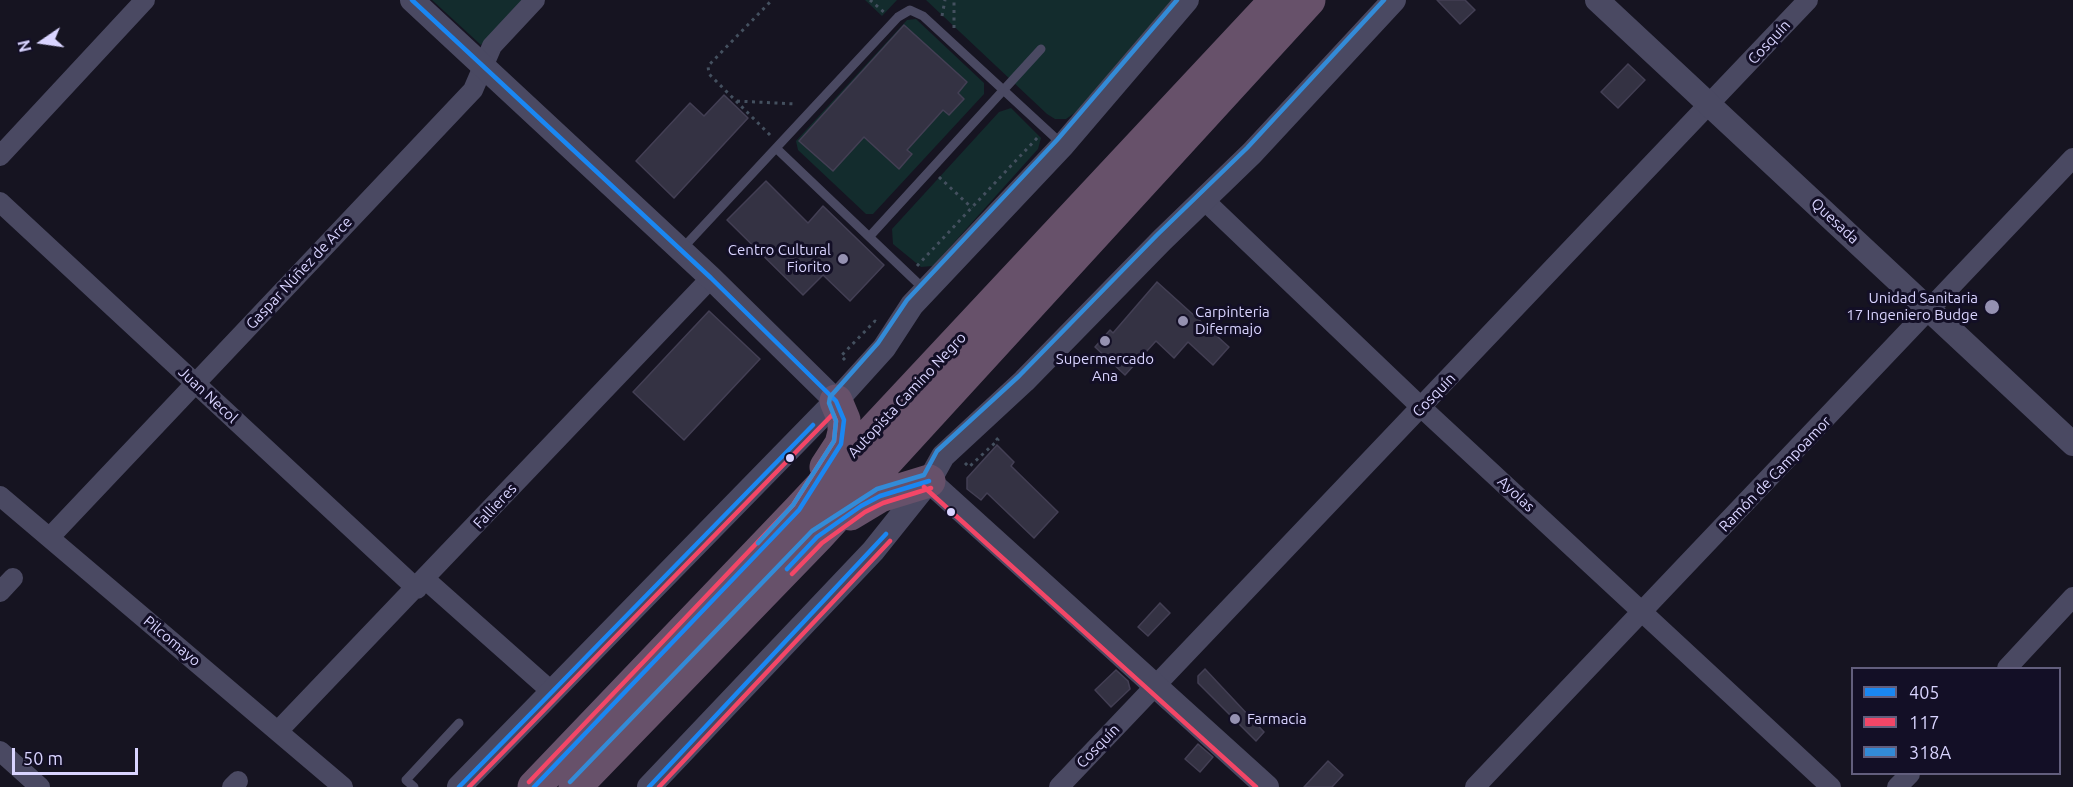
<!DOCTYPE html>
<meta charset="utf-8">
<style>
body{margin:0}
#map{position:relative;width:2073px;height:787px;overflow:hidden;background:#161421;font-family:Ubuntu,sans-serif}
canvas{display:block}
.legend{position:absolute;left:1851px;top:667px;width:210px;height:108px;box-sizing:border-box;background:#130f26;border:2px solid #625e7d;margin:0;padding:8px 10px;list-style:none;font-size:18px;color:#d9d4ff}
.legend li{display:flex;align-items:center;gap:12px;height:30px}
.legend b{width:30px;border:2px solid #625e7d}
.north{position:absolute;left:12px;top:12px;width:60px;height:60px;-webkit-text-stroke:4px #130f26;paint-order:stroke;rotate:257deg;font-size:16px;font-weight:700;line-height:24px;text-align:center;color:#d9d4ff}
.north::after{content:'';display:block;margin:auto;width:21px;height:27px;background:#d9d4ff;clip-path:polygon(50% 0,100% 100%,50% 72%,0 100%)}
.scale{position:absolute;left:12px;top:748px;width:126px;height:27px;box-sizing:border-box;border:3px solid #d9d4ff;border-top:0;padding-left:8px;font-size:18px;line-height:21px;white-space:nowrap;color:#d9d4ff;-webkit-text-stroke:4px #130f26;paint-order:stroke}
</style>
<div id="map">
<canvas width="2073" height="787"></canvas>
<ul class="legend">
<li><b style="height:8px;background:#1a87f2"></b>405</li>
<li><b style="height:8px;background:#f34667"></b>117</li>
<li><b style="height:8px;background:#338bd7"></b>318A</li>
</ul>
<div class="north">N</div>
<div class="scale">50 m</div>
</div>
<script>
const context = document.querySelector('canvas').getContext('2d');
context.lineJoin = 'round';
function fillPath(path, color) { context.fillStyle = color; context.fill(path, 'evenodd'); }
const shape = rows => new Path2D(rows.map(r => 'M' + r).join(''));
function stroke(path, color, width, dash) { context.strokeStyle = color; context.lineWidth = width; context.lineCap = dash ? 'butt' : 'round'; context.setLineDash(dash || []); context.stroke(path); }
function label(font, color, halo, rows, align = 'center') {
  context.font = font + ' Ubuntu,sans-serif'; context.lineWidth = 6; context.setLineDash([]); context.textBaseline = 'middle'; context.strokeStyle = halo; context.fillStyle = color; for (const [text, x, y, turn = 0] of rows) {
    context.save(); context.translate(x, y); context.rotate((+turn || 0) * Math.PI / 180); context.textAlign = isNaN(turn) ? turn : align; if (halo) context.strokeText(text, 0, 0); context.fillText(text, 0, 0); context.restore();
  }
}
fillPath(shape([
 [432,0,523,0,481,45],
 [865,0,897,0,882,16],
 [926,0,1172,0,1076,112,1066,119,1055,119,1047,114],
 [916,19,984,83,984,94,873,214,866,214,798,150,796,141,907,20],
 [1011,108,1041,138,1038,149,933,266,921,267,893,244,892,229,999,112]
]), '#132c2d');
const building = shape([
 [1437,0,1465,0,1475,10,1460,24,1437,0],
 [904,25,967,82,958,93,964,99,949,115,943,110,907,150,912,154,899,169,864,137,833,171,799,141,904,25],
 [1628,64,1645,80,1618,108,1601,92,1628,64],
 [724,95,748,118,674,198,636,161,690,103,704,116,724,95],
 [766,181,808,223,823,206,884,265,850,301,823,275,803,295,727,220,766,181],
 [1157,282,1229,347,1213,365,1188,342,1174,358,1156,341,1125,375,1095,347,1110,330,1113,333,1157,282],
 [709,311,760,359,684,440,633,392,709,311],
 [997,445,1014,462,1011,466,1058,512,1034,538,987,493,981,500,967,489,967,478,997,445],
 [1160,603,1170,613,1148,636,1138,627,1160,603],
 [1205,669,1264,732,1256,741,1198,683,1198,676,1205,669],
 [1116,670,1128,681,1130,689,1111,707,1095,690,1116,670],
 [1198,744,1213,757,1200,772,1185,759,1198,744],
 [1328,761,1343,775,1332,787,1304,787,1328,761]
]);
fillPath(building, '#343243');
stroke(building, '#433f54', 1.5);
stroke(shape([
 [870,0,885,13],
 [942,16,945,0],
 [954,28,954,0],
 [737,101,795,104],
 [770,135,709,74,708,66,772,0],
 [939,177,972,208],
 [917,266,1038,137],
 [845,360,841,356,875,321,878,323],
 [965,463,969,467,998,440,994,436]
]), '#44505f', 3, [3, 4.5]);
stroke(shape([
 [777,149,925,290],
 [870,236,1041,49],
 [681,250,898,17,910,10,923,16,1063,145],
 [414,787,406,780,459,723]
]), '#4a4962', 9);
stroke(shape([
 [0,156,145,0],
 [1203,199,1422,408,1831,787],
 [0,202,417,589],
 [0,496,343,787],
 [50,537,473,90,492,46,535,0],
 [426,580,551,691],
 [0,592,13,578],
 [2007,668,2073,597],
 [278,731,711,278],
 [0,751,40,787],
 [232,787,238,781],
 [1059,787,1808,0],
 [1475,787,2073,158],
 [1897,787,1910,774]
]), '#4a4962', 20);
stroke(shape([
 [412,0,711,278,836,401],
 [1597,0,2073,444],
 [929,481,1267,787],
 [459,787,836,401,884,348,912,305,1063,145,1187,0],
 [649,787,873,551,929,481,943,456,1024,381,1162,240,1252,153,1394,0]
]), '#4a4962', 24);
stroke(shape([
 [826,467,841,444,844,432,844,420,836,401],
 [850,514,880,496,929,481],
 [534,787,799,510,1276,0],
 [575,787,817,537,1309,0]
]), '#67516a', 33);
stroke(shape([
 [412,0,711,278,836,401,844,420,841,444,799,510,534,787],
 [787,569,817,537,861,506,880,496,929,481],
 [459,787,813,425],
 [649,787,886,534]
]), '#1a87f2', 4.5);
stroke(shape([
 [924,487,1256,787],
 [792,574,822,543,865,512,883,503,931,488],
 [469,787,833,414,836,421,834,441,793,505,529,782],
 [659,787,890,541]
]), '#f34667', 4.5);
stroke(shape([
 [758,543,793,505,834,441,836,421,829,403,830,397,878,343,907,300,1057,140,1177,0],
 [570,782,812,531,877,489,924,475,937,451,1019,376,1157,235,1247,148,1384,0]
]), '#338bd7', 4.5);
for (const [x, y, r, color] of [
 [843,259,6,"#9591b1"],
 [1992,307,8,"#9591b1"],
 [1183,321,6,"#9591b1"],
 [1105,341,6,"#9591b1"],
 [790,458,5,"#d9d4ff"],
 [951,512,5,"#d9d4ff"],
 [1235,719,6,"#9591b1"]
]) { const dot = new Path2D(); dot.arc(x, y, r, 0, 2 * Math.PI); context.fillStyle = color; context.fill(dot); stroke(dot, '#130f26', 2); }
label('15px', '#d9d4ff', '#130f26', [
 ["Cosquín",1769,42,-47],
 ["Quesada",1835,221,43],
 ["Gaspar Núñez de Arce",299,273,-47],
 ["Juan Necol",208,395,43],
 ["Autopista Camino Negro",907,395,-47],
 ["Cosquín",1434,395,-46],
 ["Ramón de Campoamor",1775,474,-46],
 ["Ayolas",1516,494,43],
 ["Fallieres",495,506,-47],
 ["Pilcomayo",172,641,40],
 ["Cosquín",1098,746,-46]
]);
label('15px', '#d9d4ff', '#130f26', [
 ["Centro Cultural",831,250],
 ["Fiorito",831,267],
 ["Unidad Sanitaria",1978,298],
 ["17 Ingeniero Budge",1978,315],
 ["Carpinteria",1195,312,"left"],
 ["Difermajo",1195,329,"left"],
 ["Supermercado",1105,359,"center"],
 ["Ana",1105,376,"center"],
 ["Farmacia",1247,719,"left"]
], 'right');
</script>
